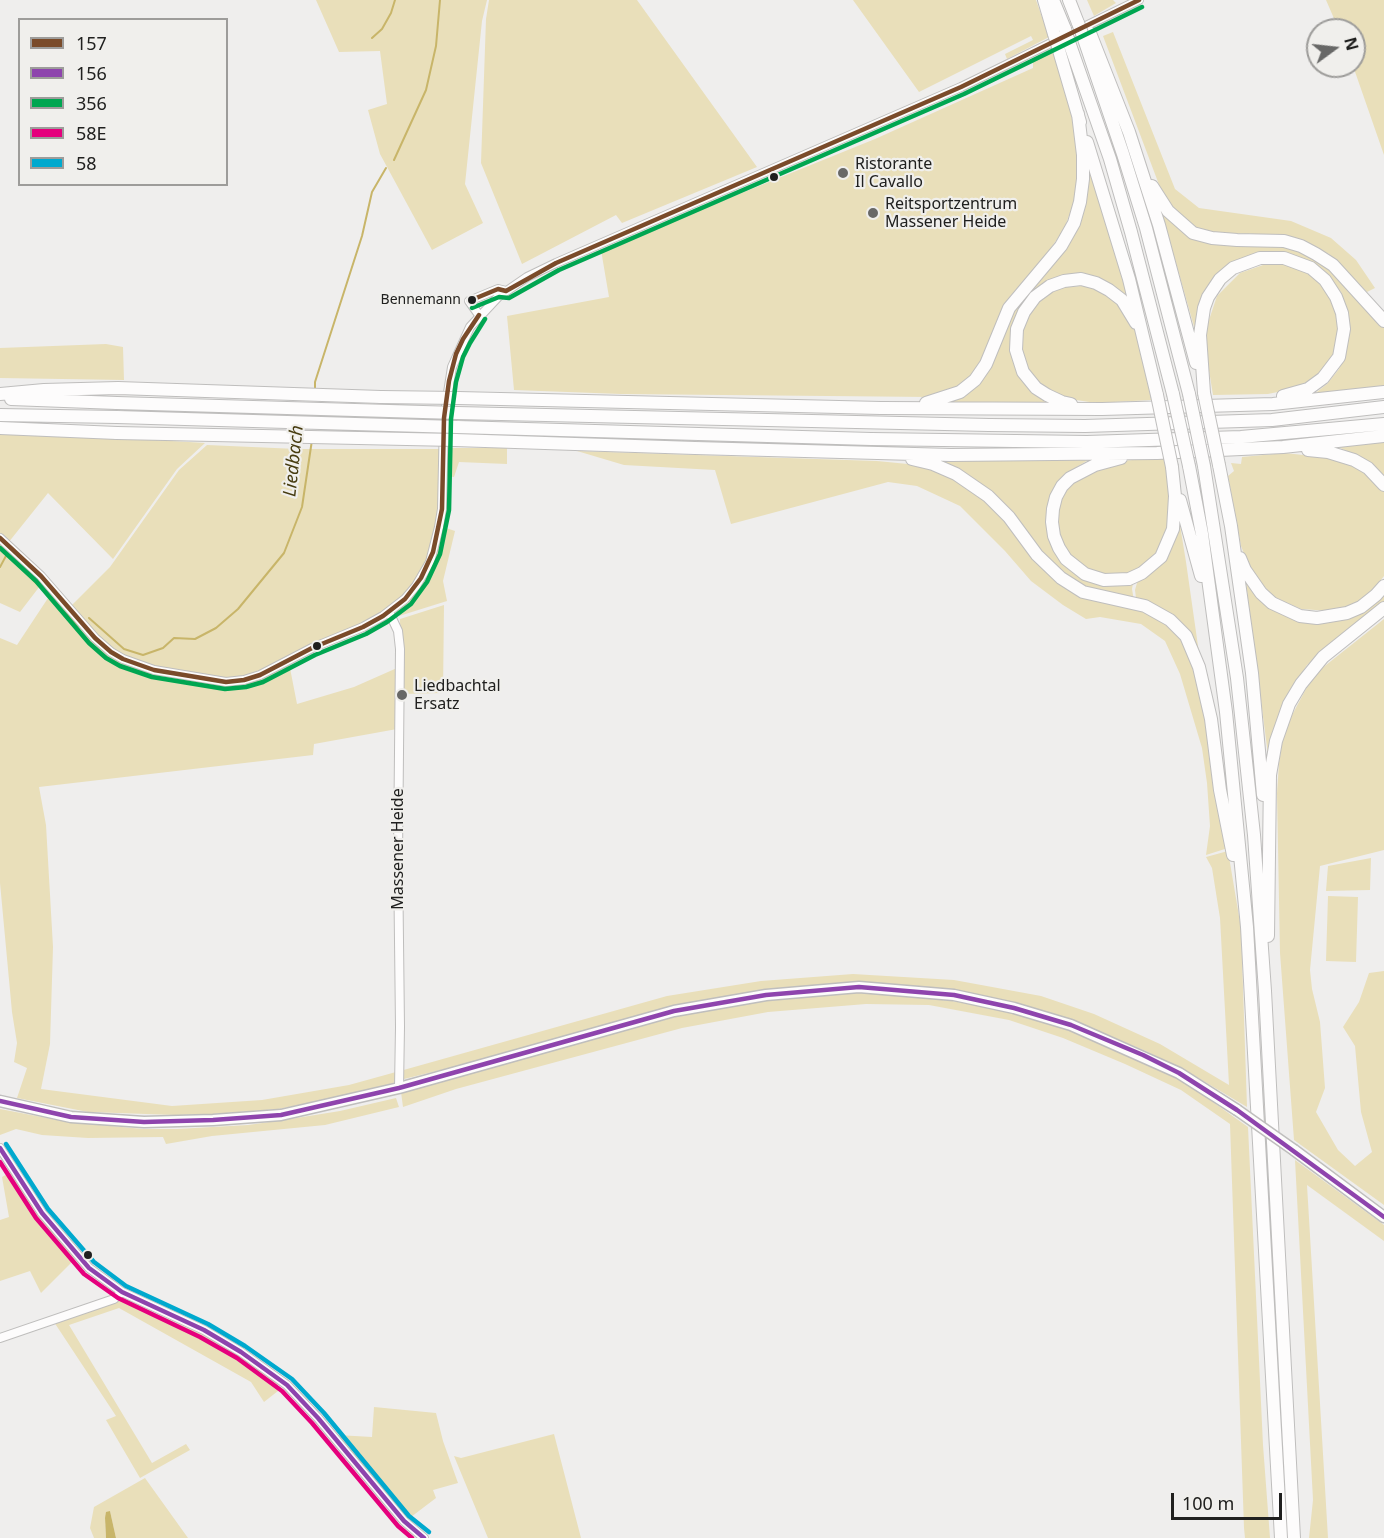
<!DOCTYPE html>
<style>
body{margin:0}
#map{position:relative;width:1384px;height:1538px;overflow:hidden;background:#efeeed;font-family:"Noto Sans",sans-serif}
canvas{display:block}
.legend{position:absolute;left:18px;top:18px;width:210px;height:168px;box-sizing:border-box;background:#f0efec;border:2px solid #9d9c9a;margin:0;padding:8px 10px;list-style:none;font-size:18px;color:#20201f}
.legend li{display:flex;align-items:center;gap:12px;height:30px}
.legend b{width:30px;border:2px solid #9d9c9a}
.north{position:absolute;left:1306px;top:18px;width:60px;height:60px;box-sizing:border-box;background:#f0efec;border:2px solid #9d9c9a;border-radius:50%;rotate:75deg;font-size:16px;font-weight:700;line-height:24px;text-align:center;color:#20201f}
.north::after{content:'';display:block;margin:auto;width:21px;height:27px;background:#686867;clip-path:polygon(50% 0,100% 100%,50% 72%,0 100%)}
.scale{position:absolute;left:1171px;top:1493px;width:111px;height:27px;box-sizing:border-box;border:3px solid #20201f;border-top:0;padding-left:8px;font-size:18px;line-height:21px;white-space:nowrap;color:#20201f;-webkit-text-stroke:4px #f0efec;paint-order:stroke}
</style>
<div id="map">
<canvas width="1384" height="1538"></canvas>
<ul class="legend">
<li><b style="height:8px;background:#7a4b2a"></b>157</li>
<li><b style="height:8px;background:#8e44ad"></b>156</li>
<li><b style="height:8px;background:#00a651"></b>356</li>
<li><b style="height:8px;background:#e5007d"></b>58E</li>
<li><b style="height:8px;background:#00a9ce"></b>58</li>
</ul>
<div class="north">N</div>
<div class="scale">100 m</div>
</div>
<script>
const context = document.querySelector('canvas').getContext('2d');
context.lineJoin = 'round';
function fillPath(path, color) { context.fillStyle = color; context.fill(path, 'evenodd'); }
const shape = rows => new Path2D(rows.map(r => 'M' + r).join(''));
function stroke(path, color, width, dash) { context.strokeStyle = color; context.lineWidth = width; context.lineCap = dash ? 'butt' : 'round'; context.setLineDash(dash || []); context.stroke(path); }
function label(font, color, halo, rows, align = 'center') {
  context.font = font + ' "Noto Sans",sans-serif'; context.lineWidth = 4.5; context.setLineDash([]); context.textBaseline = 'middle'; context.strokeStyle = halo; context.fillStyle = color; for (const [text, x, y, turn = 0] of rows) {
    context.save(); context.translate(x, y); context.rotate((+turn || 0) * Math.PI / 180); context.textAlign = isNaN(turn) ? turn : align; if (halo) context.strokeText(text, 0, 0); context.fillText(text, 0, 0); context.restore();
  }
}
fillPath(shape([
 [316,0,487,0,482,21,465,184,483,223,432,250,380,154,368,110,387,104,380,51,339,52],
 [489,0,637,0,757,167,622,223,616,215,522,264,481,163,486,19],
 [853,0,1036,0,1049,37,1007,59,1005,54,1033,40,1031,36,919,92],
 [1087,0,1113,0,1116,3,1094,16],
 [1326,0,1384,0,1384,155,1353,66,1354,30,1339,30],
 [1113,32,1175,189,1199,208,1291,221,1331,238,1356,260,1375,288,1367,292,1329,254,1298,239,1257,234,1218,233,1196,227,1176,213,1161,190,1103,36],
 [1053,50,1068,99,1077,144,1076,197,1064,229,1040,264,1011,295,994,328,983,357,968,379,955,388,930,397,621,394,514,390,507,316,609,297,601,250,875,139,1033,68,1033,60],
 [1091,166,1128,300,1123,296,1063,279,1021,311,1021,374,1062,405,944,403,963,394,1011,310,1062,248,1087,167],
 [1160,207,1183,231,1287,246,1310,254,1327,265,1384,325,1384,387,1313,395,1327,384,1339,369,1345,354,1350,334,1348,312,1341,292,1324,272,1306,260,1284,253,1214,280,1195,330],
 [1266,264,1291,265,1310,275,1327,291,1336,308,1339,327,1338,344,1330,361,1316,378,1297,388,1268,394,1213,395,1207,358,1207,326,1217,296,1240,273],
 [1082,286,1098,289,1120,305,1133,323,1142,349,1151,400,1096,403,1063,398,1038,382,1029,371,1022,350,1022,333,1029,316,1038,302,1052,292,1066,287],
 [106,344,123,347,124,380,0,378,0,348],
 [0,434,122,438,205,443,177,469,113,559,48,493,8,543,0,535],
 [1384,442,1384,475,1363,458,1338,447],
 [207,445,297,449,441,449,438,509,430,551,418,577,407,592,387,611,251,675,226,679,155,668,113,650,97,636,72,605,110,567,179,470],
 [448,448,507,448,507,464,459,462,454,477,447,476],
 [577,451,877,461,918,465,955,478,986,499,1058,581,1145,609,1168,622,1183,638,1197,668,1228,848,1206,855,1210,826,1207,783,1202,748,1180,674,1165,641,1141,624,1100,617,1086,619,1063,605,1031,581,1005,551,960,506,917,486,888,482,731,524,715,470,624,465],
 [1285,453,1330,458,1353,466,1370,476,1384,492,1384,576,1374,589,1354,605,1330,611,1301,609,1274,597,1251,572,1241,546,1228,476,1234,471,1231,463,1241,464,1242,457],
 [1164,457,1171,494,1170,526,1159,554,1140,570,1117,576,1086,571,1061,547,1056,510,1072,481,1111,462],
 [1092,458,1078,466,1060,481,1047,509,1074,572,1133,583,1132,589,1134,601,1085,589,1063,575,1040,554,1011,514,928,460],
 [1178,525,1180,525,1186,562,1199,653,1188,635,1139,602,1136,598,1135,590,1137,583],
 [443,527,455,531,443,581,447,601,399,616,397,611,425,580,432,567],
 [0,542,43,582,20,612,0,603],
 [1246,583,1273,609,1326,622,1384,592,1384,604,1307,665,1290,692,1269,763],
 [52,592,109,655,225,685,289,663,297,704,354,687,397,668,397,729,314,744,313,755,39,787,46,825,53,947,50,1044,41,1089,172,1106,262,1100,349,1085,396,1072,396,1082,351,1095,278,1109,213,1114,175,1115,88,1112,17,1098,27,1068,14,1062,17,1043,12,1012,0,883,0,638,17,645],
 [444,605,443,693,401,694,400,619],
 [1384,619,1384,850,1320,866,1310,970,1312,989,1320,1022,1325,1088,1316,1112,1338,1150,1355,1166,1372,1152,1361,1112,1355,1046,1343,1027,1359,1002,1369,973,1384,971,1384,1205,1294,1140,1280,953,1277,793,1279,763,1283,738,1291,717,1307,687,1321,669],
 [1228,851,1241,928,1247,1107,1195,1076,1148,1052,1075,1021,954,990,765,990,400,1080,400,1071,667,996,761,981,853,974,954,980,1041,996,1094,1014,1160,1044,1229,1085,1220,918,1212,868,1206,857],
 [1371,858,1370,890,1326,891,1328,866],
 [1328,896,1358,897,1356,962,1326,961],
 [863,992,952,1001,1011,1012,1071,1029,1140,1058,1189,1085,1248,1127,1263,1445,1270,1538,1245,1538,1244,1528,1230,1124,1181,1090,1125,1064,1063,1038,1009,1020,929,1005,866,1004,768,1012,682,1028,456,1089,403,1107,401,1092,675,1017,766,1000],
 [396,1098,399,1107,325,1125,212,1136,166,1144,163,1137,88,1138,42,1135,16,1129,0,1135,0,1109,68,1122,143,1129,177,1129,248,1125,284,1120,340,1111],
 [1295,1160,1384,1225,1384,1241,1307,1185,1328,1538,1309,1538,1313,1500],
 [11,1172,38,1213,75,1259,41,1293,30,1271,0,1281,0,1220,9,1217,2,1177],
 [124,1299,201,1334,238,1354,273,1379,278,1384,278,1391,264,1402,251,1382,119,1308,69,1325,152,1463,186,1444,190,1450,140,1478,106,1420,116,1416,54,1322],
 [374,1407,436,1413,443,1441,458,1483,433,1490,436,1498,407,1520,337,1435,372,1437],
 [554,1434,581,1538,488,1538,454,1456,461,1458],
 [145,1478,188,1538,116,1538,110,1511,105,1518,106,1538,94,1538,90,1528,94,1507]
]), '#e9dfba');
fillPath(shape([
 [110,1511,116,1538,106,1538,105,1518,106,1512]
]), '#c8b569');
stroke(shape([
 [372,38,382,29,391,13,395,0],
 [394,160,426,90,436,46,440,0],
 [315,390,315,382,362,236,372,192,386,168],
 [16,563,42,589],
 [0,567,7,554,11,559],
 [47,595,79,626],
 [89,618,124,649,143,655,163,648,174,638,195,639,216,628,238,609,284,553,302,507,312,440]
]), '#c8b569', 2);
const minor = shape([
 [479,315,469,301,498,289,506,291],
 [0,538,41,576,95,638,111,652,123,659,154,670,226,682,244,680,260,675,312,648,363,627,383,616,405,599,416,586,430,562,439,527,442,509,444,418,452,367,470,327,498,297,527,277,556,263,961,87,1139,0],
 [389,612,398,631,400,649,398,855,400,1027,399,1088],
 [0,1148,42,1213,89,1268,122,1292,204,1330,241,1352,287,1385,318,1418,404,1521,424,1538],
 [0,1338,114,1299,122,1292]
]);
const major = shape([
 [0,1101,71,1117,144,1122,213,1120,281,1115,399,1088,674,1011,766,995,859,987,954,995,1014,1008,1071,1025,1179,1073,1237,1110],
 [1294,1150,1384,1217]
]);
const highway = shape([
 [1044,0,1054,34],
 [1053,0,1065,29],
 [1069,0,1078,23],
 [1090,33,1129,132,1159,225,1196,363],
 [1083,36,1123,154,1146,228,1189,394],
 [1069,42,1110,159,1131,232,1173,394],
 [1058,47,1080,122],
 [1087,142,1129,279,1157,395],
 [1152,186,1168,211,1193,233,1212,238,1237,240,1284,241,1301,246,1316,254,1333,265,1384,321],
 [1204,393,1200,335,1204,308,1208,297,1220,279,1233,268,1260,258,1284,258,1311,268,1325,280,1336,297,1342,313,1344,329,1339,357,1323,378,1308,389,1283,396],
 [0,394,44,390,118,388,381,397],
 [458,398,881,408,1102,409,1273,404,1384,392],
 [11,399,117,403],
 [926,403,960,392,975,380,986,364,1009,308,1061,246,1074,223,1080,202,1083,179,1083,155,1078,114],
 [1071,404,1062,402,1047,395,1036,388,1023,372,1016,350,1017,329,1024,312,1035,297,1050,286,1064,281,1081,279,1096,283,1109,290,1122,300,1136,323],
 [457,413,989,425,1085,426,1272,420,1384,407],
 [0,415,117,417],
 [457,427,871,439,1087,442,1241,437,1384,424],
 [0,428,117,433],
 [455,440,695,448,951,455,1157,453,1283,447,1384,436],
 [1308,450,1328,452,1354,460,1368,468,1384,485],
 [1121,458,1095,465,1070,478,1062,486,1056,497,1053,509,1052,522,1054,536,1059,548,1066,559,1085,574,1104,580,1129,579,1142,573,1161,557,1173,529,1175,496,1172,467],
 [912,459,933,464,956,474,988,496,1009,517,1037,555,1061,578,1083,592,1145,606,1170,620,1186,636,1199,667,1211,719,1220,790,1233,855],
 [1219,465,1231,526,1252,673,1263,795],
 [1189,466,1202,534,1226,712,1247,927,1281,1538],
 [1204,466,1237,678,1254,835,1265,991,1294,1538],
 [1180,500,1201,576],
 [1240,558,1245,570,1261,593,1272,603,1300,616,1317,618,1347,613,1361,607,1376,595,1384,586],
 [1268,936,1270,775,1276,741,1289,704,1301,684,1323,657,1384,608]
]);
stroke(minor, '#bfbebd', 10);
stroke(major, '#bfbebd', 13);
stroke(highway, '#bfbebd', 14);
stroke(minor, '#fdfcfc', 8);
stroke(major, '#fdfcfc', 10);
stroke(highway, '#fdfcfc', 12);
const majorBridge = shape([
 [1237,1110,1294,1150]
]);
const highwayBridge = shape([
 [1078,23,1083,36],
 [1065,29,1069,42],
 [1054,34,1058,47],
 [1204,393,1219,465],
 [1173,394,1189,466],
 [1189,394,1204,466],
 [1157,395,1172,467],
 [381,397,458,398],
 [117,403,457,413],
 [117,417,457,427],
 [117,433,455,440]
]);
stroke(majorBridge, '#bfbebd', 13, []);
stroke(highwayBridge, '#bfbebd', 14, []);
stroke(majorBridge, '#fdfcfc', 10);
stroke(highwayBridge, '#fdfcfc', 12);
stroke(shape([
 [469,301,498,289,506,291,556,263,961,87,1139,0],
 [0,538,41,576,95,638,111,652,123,659,154,670,226,682,244,680,260,675,312,648,363,627,383,616,405,599,421,578,433,552,442,509,444,418,449,381,456,354,463,339,479,315]
]), '#7a4b2a', 4.5);
stroke(shape([
 [0,1101,71,1117,144,1122,213,1120,281,1115,399,1088,674,1011,766,995,859,987,954,995,1014,1008,1071,1025,1143,1055,1179,1073,1237,1110,1384,1217],
 [0,1148,42,1213,89,1268,122,1292,204,1330,241,1352,287,1385,318,1418,404,1521,424,1538]
]), '#8e44ad', 4.5);
stroke(shape([
 [472,308,499,297,509,298,559,270,964,94,1142,7],
 [0,548,36,581,89,643,106,658,120,666,152,677,225,689,246,687,263,682,315,655,366,634,387,622,411,604,427,582,440,554,449,510,451,419,456,382,463,357,470,343,485,319]
]), '#00a651', 4.5);
stroke(shape([
 [0,1162,36,1218,84,1274,118,1298,200,1337,237,1358,282,1391,312,1423,398,1526,412,1538]
]), '#e5007d', 4.5);
stroke(shape([
 [6,1144,48,1209,94,1262,126,1286,208,1324,245,1346,292,1379,324,1413,409,1516,429,1532]
]), '#00a9ce', 4.5);
for (const [x, y, r, color] of [
 [843,173,6,"#686867"],
 [774,177,5,"#20201f"],
 [873,213,6,"#686867"],
 [472,300,5,"#20201f"],
 [317,646,5,"#20201f"],
 [402,695,6,"#686867"],
 [88,1255,5,"#20201f"]
]) { const dot = new Path2D(); dot.arc(x, y, r, 0, 2 * Math.PI); context.fillStyle = color; context.fill(dot); stroke(dot, '#f0efec', 2); }
label('14px', '#20201f', '#f0efec', [
 ["Bennemann",461,300]
], 'right');
label('16px', '#20201f', '#f0efec', [
 ["Ristorante",855,164],
 ["Il Cavallo",855,182],
 ["Reitsportzentrum",885,204],
 ["Massener Heide",885,222],
 ["Liedbachtal",414,686],
 ["Ersatz",414,704]
], 'left');
label('16px', '#20201f', '#f0efec', [
 ["Massener Heide",398,849,-90]
]);
label('italic 18px', '#473c10', '#f0efec', [
 ["Liedbach",294,461,-84]
]);
</script>
